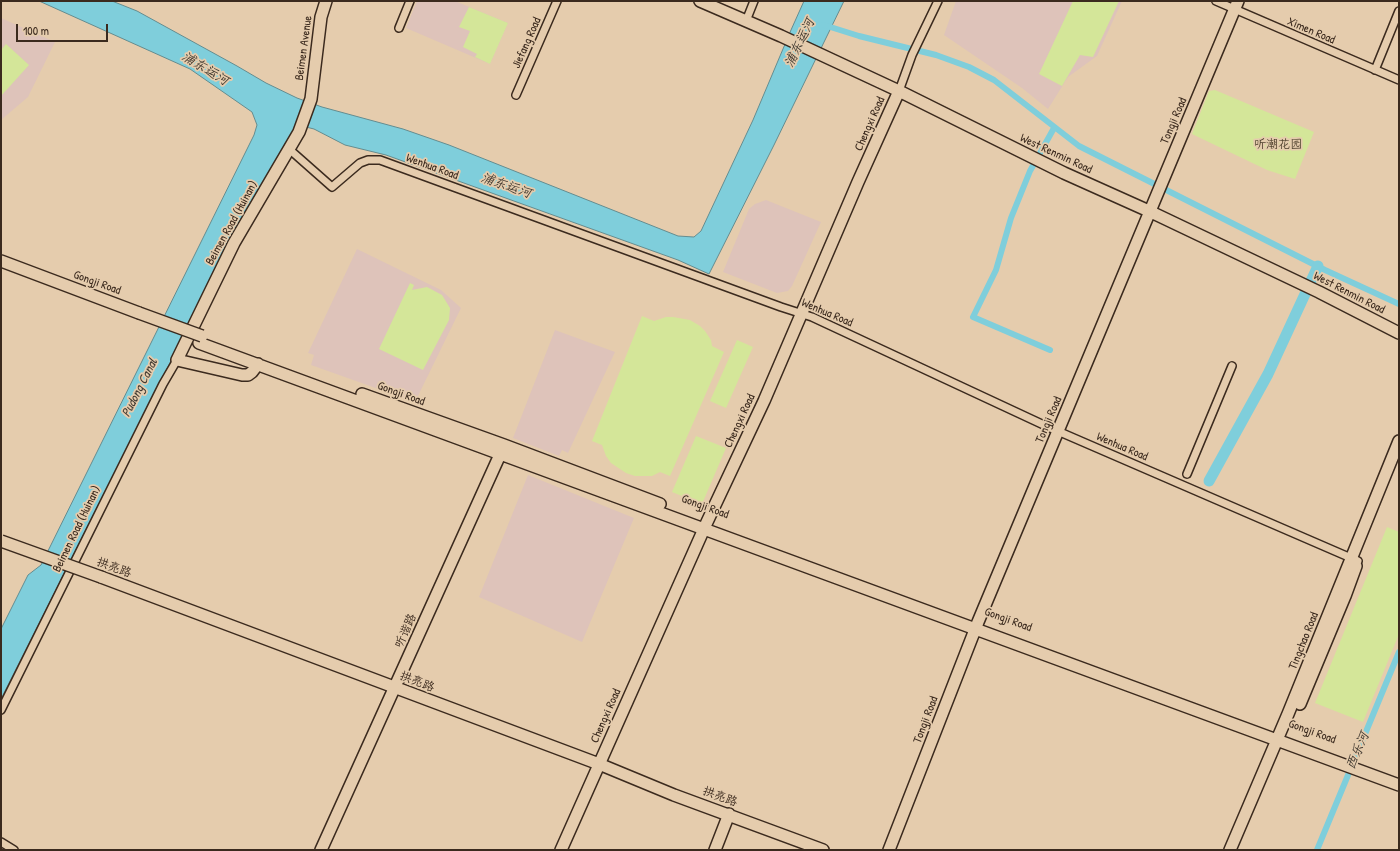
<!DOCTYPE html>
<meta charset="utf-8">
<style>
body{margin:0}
#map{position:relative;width:1400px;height:851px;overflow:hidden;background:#e5ccad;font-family:"Patrick Hand",sans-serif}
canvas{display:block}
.frame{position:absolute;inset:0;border:2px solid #3b2a1e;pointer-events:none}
.scale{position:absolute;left:16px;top:24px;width:92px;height:18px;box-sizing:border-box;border:2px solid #3b2a1e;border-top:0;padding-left:5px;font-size:12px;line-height:14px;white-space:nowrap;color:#3b2a1e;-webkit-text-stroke:3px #e5ccad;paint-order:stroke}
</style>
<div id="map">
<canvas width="1400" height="851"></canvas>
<div class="frame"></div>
<div class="scale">100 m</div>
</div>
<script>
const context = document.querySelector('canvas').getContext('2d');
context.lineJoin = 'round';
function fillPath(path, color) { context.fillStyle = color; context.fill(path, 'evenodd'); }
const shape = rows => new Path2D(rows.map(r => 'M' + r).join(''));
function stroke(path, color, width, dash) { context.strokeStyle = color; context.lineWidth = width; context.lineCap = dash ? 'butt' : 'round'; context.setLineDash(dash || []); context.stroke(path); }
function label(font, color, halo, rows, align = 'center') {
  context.font = font + ' "Patrick Hand","LXGW WenKai TC",sans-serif'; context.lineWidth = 3.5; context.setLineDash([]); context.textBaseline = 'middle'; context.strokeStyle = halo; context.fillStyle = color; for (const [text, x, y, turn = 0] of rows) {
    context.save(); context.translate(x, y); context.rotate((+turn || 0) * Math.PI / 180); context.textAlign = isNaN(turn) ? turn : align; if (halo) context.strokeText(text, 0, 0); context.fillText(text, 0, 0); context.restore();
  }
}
fillPath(shape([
 [417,1,455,1,508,23,490,64,406,28],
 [956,1,1122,1,1097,56,1068,77,1048,109,1022,88,944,35],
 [1,18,55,42,28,97,1,120],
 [766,200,821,222,792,286,788,291,777,293,723,272,749,209,755,204],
 [357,249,441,290,461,308,415,402,311,365,314,355,308,353],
 [555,330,615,352,568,453,562,450,559,456,513,438],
 [528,475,634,518,582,642,479,597]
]), '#dec3ba');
fillPath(shape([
 [1073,1,1119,1,1093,57,1080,55,1062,86,1039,74],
 [469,7,508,23,490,64,475,57,477,54,463,47,470,31,459,27],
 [6,44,29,65,1,96,1,50],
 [1215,90,1314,132,1295,179,1267,170,1192,134,1209,91],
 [410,283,414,285,412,290,427,287,442,295,450,308,449,320,423,370,379,349],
 [642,316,654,321,666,317,673,317,690,320,700,326,705,331,711,340,712,346,724,352,670,476,660,472,652,476,635,476,626,473,611,463,606,456,602,445,592,441],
 [737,340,753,347,726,408,710,401],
 [696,436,726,448,702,504,672,492],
 [1387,527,1399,532,1399,634,1363,722,1315,703]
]), '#d4e699');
const water = shape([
 [39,1,112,1,137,11,237,66,266,83,297,98,322,107,403,129,449,145,678,236,694,237,701,231,753,120,791,30,804,1,844,1,774,145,709,274,678,260,386,155,345,145,314,129,306,127,197,309,1,699,1,629,28,575,41,565,254,135,257,125,252,112,190,69,39,1]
]);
fillPath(water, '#7fcedb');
stroke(water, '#648c8f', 1);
stroke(shape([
 [824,25,859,36,936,55,969,67,994,80,1079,146,1325,270,1399,304],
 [1050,350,973,317,996,270,1011,218,1030,171,1054,128],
 [1317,850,1399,652]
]), '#7fcedb', 6);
stroke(shape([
 [1209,481,1268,374,1318,266]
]), '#7fcedb', 11);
const street = shape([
 [1216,1,1399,80],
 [746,21,754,1],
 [399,28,410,1],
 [1375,70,1399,11],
 [899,91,912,55,938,1],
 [516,95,557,1],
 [289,149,332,187,360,163,368,160,380,160,781,307,812,317,1046,426,1358,561],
 [1187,474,1232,366],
 [1,710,163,384,177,360],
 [1,842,14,850]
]);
const secondary = shape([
 [700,1,781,36,899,91,1064,173,1151,212,1319,292,1399,333],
 [1,261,139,313],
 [199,343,1399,785],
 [258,364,252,372,248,375,242,375,177,360,234,243,299,132,311,99,321,17,326,1],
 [362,394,504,445,660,504],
 [101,577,599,764,674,795,823,850],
 [1300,704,1345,596,1356,566],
 [321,850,503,448],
 [561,850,707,522,764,401,858,182,899,91],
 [715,850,729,814],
 [889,850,978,622,1238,1],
 [1230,850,1288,714,1399,441]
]);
stroke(street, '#3b2a1e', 10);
stroke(secondary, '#3b2a1e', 14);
stroke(street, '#e5ccad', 7);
stroke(secondary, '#e5ccad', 11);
const secondaryBridge = shape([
 [139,313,202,336],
 [1,541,101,577]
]);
stroke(secondaryBridge, '#3b2a1e', 14, []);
stroke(secondaryBridge, '#e5ccad', 11);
label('12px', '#3b2a1e', '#e5ccad', [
 ["Ximen Road",1311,31,23],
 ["Jiefang Road",527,43,-66],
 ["Beimen Avenue",304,48,-82],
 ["Tongji Road",1174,121,-67],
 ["Chengxi Road",870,124,-66],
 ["West Renmin Road",1056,154,25],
 ["Wenhua Road",432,167,20],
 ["Beimen Road (Huinan)",232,223,-61],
 ["Gongji Road",97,283,20],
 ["West Renmin Road",1349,293,27],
 ["Wenhua Road",827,313,23],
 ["Gongji Road",401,394,20],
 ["Tongji Road",1049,420,-67],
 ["Chengxi Road",740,421,-65],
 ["Wenhua Road",1122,447,23],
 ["Gongji Road",705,507,20],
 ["Beimen Road (Huinan)",77,529,-64],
 ["拱亮路",114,568,20],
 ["Gongji Road",1008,620,20],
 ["听谐路",406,631,-66],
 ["Tingchao Road",1304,641,-68],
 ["拱亮路",417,682,21],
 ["Chengxi Road",606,716,-66],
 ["Tongji Road",926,720,-69],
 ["Gongji Road",1312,732,20],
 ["拱亮路",720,797,20]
]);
label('12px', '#4a3d2a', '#e5ccad', [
 ["听潮花园",1278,145]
]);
label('italic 13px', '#423a31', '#e5ccad', [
 ["浦东运河",800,43,-64],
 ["浦东运河",205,69,31],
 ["浦东运河",506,186,19],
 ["Pudong Canal",140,388,-63],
 ["西乐河",1358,751,-67]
]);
</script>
